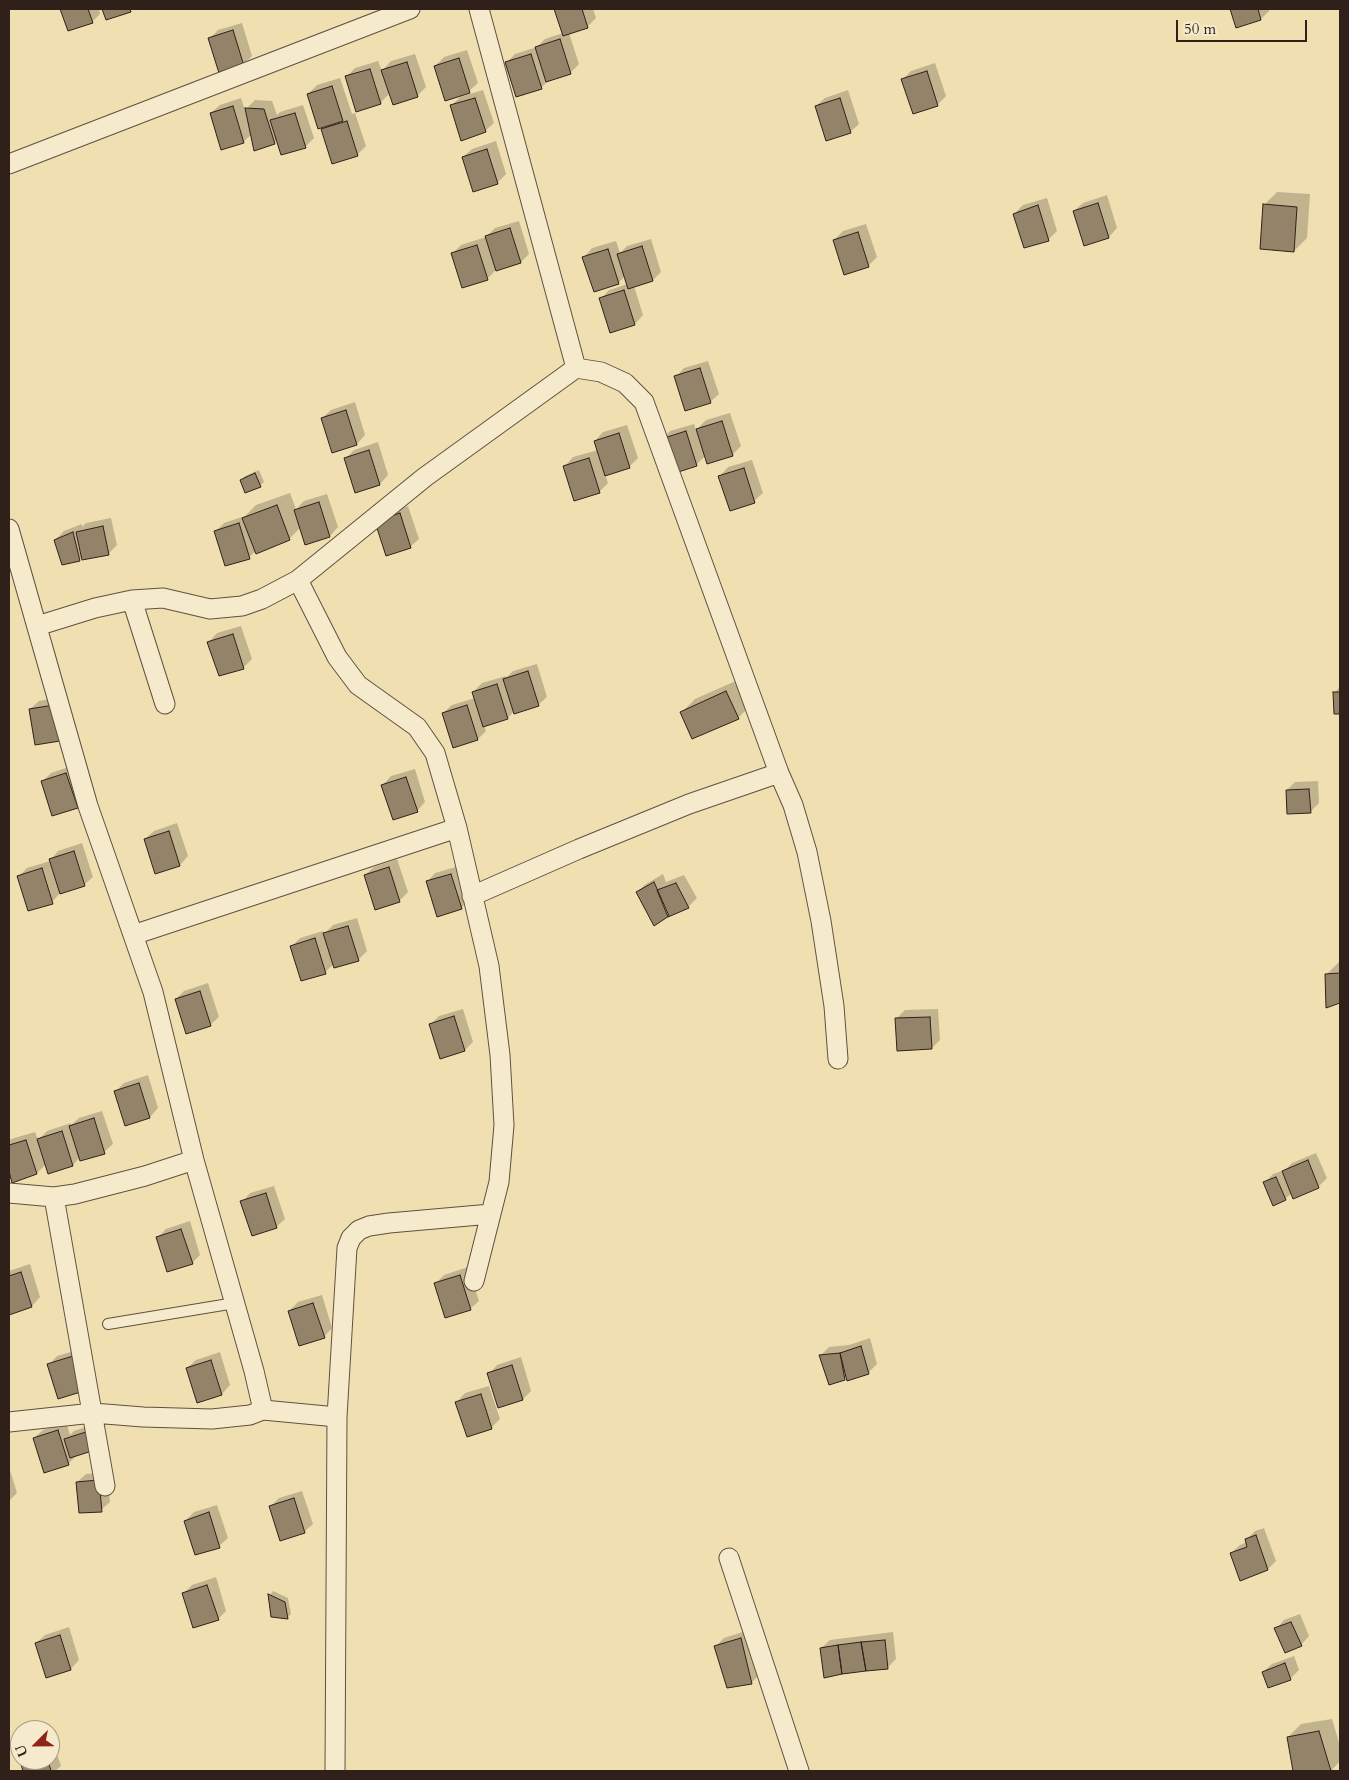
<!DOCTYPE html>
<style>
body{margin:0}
#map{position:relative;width:1349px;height:1780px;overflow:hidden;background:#f0e0b1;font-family:Cardo,serif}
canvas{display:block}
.frame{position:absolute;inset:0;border:10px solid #2f201a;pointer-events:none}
.north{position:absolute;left:10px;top:1720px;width:50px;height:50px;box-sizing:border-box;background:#f5ebcc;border:1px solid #a69a85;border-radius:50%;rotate:247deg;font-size:14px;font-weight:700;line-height:20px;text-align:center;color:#2f201a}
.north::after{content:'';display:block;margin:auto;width:18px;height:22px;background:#8f2418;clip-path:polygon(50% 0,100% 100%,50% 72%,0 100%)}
.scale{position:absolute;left:1176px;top:20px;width:131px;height:22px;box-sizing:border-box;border:2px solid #2f201a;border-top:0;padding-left:6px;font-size:15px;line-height:18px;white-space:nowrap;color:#2f201a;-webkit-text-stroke:4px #f5ebcc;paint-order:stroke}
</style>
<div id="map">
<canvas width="1349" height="1780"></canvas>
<div class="frame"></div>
<div class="north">U</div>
<div class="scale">50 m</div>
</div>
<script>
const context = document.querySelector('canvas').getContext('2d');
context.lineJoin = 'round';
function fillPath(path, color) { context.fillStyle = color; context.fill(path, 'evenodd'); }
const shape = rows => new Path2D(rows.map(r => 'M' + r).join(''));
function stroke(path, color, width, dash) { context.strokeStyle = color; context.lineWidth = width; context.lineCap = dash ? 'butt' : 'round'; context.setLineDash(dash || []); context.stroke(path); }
fillPath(shape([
 [62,9,99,9,100,14,92,22,68,30],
 [555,9,593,9,596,18,587,27,569,33,579,64,570,73,549,80,541,88,507,62,515,54,537,47,545,39,563,33],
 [1231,9,1269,9,1269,11,1261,19,1237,27],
 [242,23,252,56,244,64,209,39,218,30],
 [467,50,478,83,469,91,435,66,444,57],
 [415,54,426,87,417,96,390,93,380,103,346,77,355,68,378,61,382,71,391,61],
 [935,63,946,96,937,105,903,79,911,71],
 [340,78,352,114,355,113,366,146,357,155,323,129,328,124,308,94,317,85],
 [483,90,494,123,485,131,451,106,460,97],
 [848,90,859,124,850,132,816,106,825,98],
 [241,98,245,110,255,100,272,101,277,115,280,112,303,105,314,138,305,147,277,140,274,143,252,134,243,142,211,113,220,105],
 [496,141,506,174,497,183,463,157,472,149],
 [1277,192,1310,194,1307,238,1294,251,1264,205],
 [1107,195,1117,228,1109,237,1074,211,1083,203],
 [1047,198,1057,231,1049,239,1025,247,1014,214,1023,205],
 [519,221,529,254,521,262,496,270,487,279,453,253,461,245,486,237,495,228],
 [866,224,877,257,868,266,834,240,843,231],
 [651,239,661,272,653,280,634,286,643,315,635,324,611,331,601,299,609,290,628,284,625,276,618,283,584,257,592,248,616,241,620,253,627,246],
 [708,361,719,394,710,402,676,377,684,368],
 [355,402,365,435,357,444,322,418,331,410],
 [730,413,741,446,732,455,706,455,696,465,662,439,670,431,694,424,696,430,706,420],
 [627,425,638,458,629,467,605,474,608,483,599,492,565,466,573,457,598,450,595,441,603,432],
 [378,442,388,475,380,484,345,459,354,450],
 [752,460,763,493,754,501,720,476,728,467],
 [259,470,264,482,260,486,241,480,245,476],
 [290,493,296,509,304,501,327,494,338,527,330,536,306,543,301,527,290,538,257,553,256,551,249,557,215,532,224,523,245,516,256,505],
 [408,506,419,539,410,547,385,513],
 [111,518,117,545,108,554,82,557,79,560,55,540,64,531,82,524,82,527,86,523],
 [241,626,252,659,243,668,209,642,217,633],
 [537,664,547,697,538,705,514,711,508,718,484,725,486,731,478,739,454,747,443,713,452,705,475,698,473,692,482,683,506,676,506,678,513,671],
 [740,679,751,705,738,718,682,712,695,699],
 [1340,687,1340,712,1335,713,1335,692],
 [62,697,68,731,30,709,39,701],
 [75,765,85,799,77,807,43,781,51,773],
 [415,769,425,802,417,811,383,785,391,776],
 [1318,781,1319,803,1310,812,1287,790,1295,782],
 [177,823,188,856,180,865,156,872,145,839,154,831],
 [82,843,93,877,84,885,60,893,52,902,18,877,27,868,50,861,58,851],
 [397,859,408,892,399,901,365,875,374,867],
 [459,866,470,899,461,908,427,882,435,873],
 [663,874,666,882,684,875,697,898,688,907,637,892,646,884],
 [357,918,367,951,359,959,335,967,334,964,325,972,291,947,300,938,323,931,324,934,333,925],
 [1339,962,1340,962,1340,1002,1327,1006,1326,975],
 [208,983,219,1017,210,1025,176,999,184,991],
 [463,1009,473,1042,465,1050,430,1025,439,1016],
 [938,1009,940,1040,932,1048,896,1019,905,1010],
 [148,1075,158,1108,150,1117,126,1124,116,1091,124,1083],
 [102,1111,113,1144,104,1152,80,1157,73,1165,46,1164,37,1173,13,1181,9,1167,9,1142,11,1139,35,1132,38,1140,47,1131,71,1123,71,1125,79,1118],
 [1316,1153,1327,1178,1318,1187,1292,1193,1285,1199,1264,1183,1273,1174,1285,1170,1292,1163],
 [274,1186,285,1219,276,1227,242,1202,250,1193],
 [190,1221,200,1255,192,1263,158,1237,166,1229],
 [30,1264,40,1297,32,1306,9,1313,9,1271],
 [468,1267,479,1301,470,1309,436,1283,444,1275],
 [322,1295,332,1328,324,1337,289,1311,298,1302],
 [870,1338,877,1364,869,1372,847,1376,844,1379,821,1355,829,1347,849,1345],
 [81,1349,83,1390,49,1365,57,1356],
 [220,1352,230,1385,222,1394,187,1368,196,1360],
 [521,1357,531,1391,523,1399,499,1407,489,1374,497,1365],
 [489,1386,500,1419,491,1428,457,1402,465,1393],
 [66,1422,70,1435,74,1431,97,1423,77,1455,68,1464,34,1438,43,1430],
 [9,1467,17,1493,9,1501],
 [107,1472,110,1502,101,1510,77,1482,86,1474],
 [302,1491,313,1524,304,1532,270,1507,279,1498],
 [217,1505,228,1538,219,1546,185,1521,194,1512],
 [1264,1528,1276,1561,1268,1569,1231,1553,1240,1545,1247,1542,1246,1540,1255,1531],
 [216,1577,226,1611,218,1619,184,1593,192,1585],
 [273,1591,288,1598,291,1614,287,1618,272,1616,270,1595],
 [1300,1614,1309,1636,1301,1645,1276,1629,1284,1620],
 [69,1627,79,1660,71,1669,36,1643,45,1635],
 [749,1630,760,1674,752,1682,716,1646,724,1638],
 [893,1632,896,1659,888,1667,825,1677,821,1648,830,1640],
 [1294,1656,1299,1670,1291,1678,1269,1687,1263,1672,1272,1664],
 [1332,1719,1340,1746,1340,1761,1331,1771,1295,1771,1288,1737,1301,1724],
 [50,1733,61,1766,55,1771,25,1771,21,1760,50,1760]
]), '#0003');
const building = shape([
 [60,9,88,9,93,23,68,31,60,9],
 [102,9,130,9,131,12,106,20,102,9],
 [554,9,582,9,588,28,563,36,554,9],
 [1230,9,1258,9,1261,20,1236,28,1230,9],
 [233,30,244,66,219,73,208,38,233,30],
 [560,39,571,74,546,82,535,47,560,39],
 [531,54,542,89,516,97,505,62,531,54],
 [459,58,470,93,445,101,434,66,459,58],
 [407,62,418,97,393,105,381,70,407,62],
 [370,69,381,104,356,112,345,76,370,69],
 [927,71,938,106,913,114,901,79,927,71],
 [332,86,343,121,318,129,307,94,332,86],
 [475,98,486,132,461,141,450,105,475,98],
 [840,98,851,133,826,141,815,106,840,98],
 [233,106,244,143,221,150,210,113,233,106],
 [245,108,264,109,275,144,254,151,245,108],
 [295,113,306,148,281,155,270,120,295,113],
 [347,121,358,156,332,164,321,129,347,121],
 [487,149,498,184,473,192,462,157,487,149],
 [1098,203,1109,238,1084,246,1073,211,1098,203],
 [1263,204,1297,207,1294,252,1260,249,1263,204],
 [1038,205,1049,241,1024,248,1013,214,1038,205],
 [510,228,521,263,496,271,485,236,510,228],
 [858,232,869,267,844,275,833,240,858,232],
 [477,245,488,280,462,288,451,253,477,245],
 [642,246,653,281,628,289,617,254,642,246],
 [608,249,619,284,594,292,582,257,608,249],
 [624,290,635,325,610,333,599,298,624,290],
 [700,368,711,403,685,411,674,376,700,368],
 [346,410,357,445,332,453,321,418,346,410],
 [722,421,733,456,707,464,696,429,722,421],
 [686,431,697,466,672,474,661,439,686,431],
 [619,433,630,468,605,476,594,441,619,433],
 [369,450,380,485,355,493,344,458,369,450],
 [589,458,600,493,574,501,563,466,589,458],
 [744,468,755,503,730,511,718,476,744,468],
 [255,473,261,487,245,493,240,480,255,473],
 [319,502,330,537,305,545,294,510,319,502],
 [277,505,290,540,256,554,242,518,277,505],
 [400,513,411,548,386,556,375,522,400,513],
 [239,523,250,559,225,566,214,531,239,523],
 [103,526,109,555,82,560,76,532,103,526],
 [73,532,80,561,62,565,54,540,73,532],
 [233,634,244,669,219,676,207,642,233,634],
 [528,671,539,706,514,714,503,679,528,671],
 [497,684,508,719,483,727,472,692,497,684],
 [726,691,739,719,692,739,680,712,726,691],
 [1333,692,1340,692,1340,714,1334,714,1333,692],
 [54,705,60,741,35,745,29,709,54,705],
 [467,705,478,740,453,748,442,713,467,705],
 [66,773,78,808,52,816,41,781,66,773],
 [406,777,418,812,393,820,381,785,406,777],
 [1309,789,1311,813,1287,814,1286,790,1309,789],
 [169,831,180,866,155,874,144,839,169,831],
 [74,851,85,886,60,894,49,859,74,851],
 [389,867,400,902,375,910,364,875,389,867],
 [42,868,53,904,28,911,17,876,42,868],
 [451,874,462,909,437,917,426,881,451,874],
 [654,882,669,916,654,926,636,892,654,882],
 [676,883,689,908,668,917,657,890,676,883],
 [348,926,359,961,334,968,323,933,348,926],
 [315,938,326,974,301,981,290,946,315,938],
 [1340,973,1340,1003,1326,1008,1325,974,1340,973],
 [200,991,211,1026,186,1034,175,999,200,991],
 [454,1016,465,1051,440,1059,429,1024,454,1016],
 [930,1017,932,1049,897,1051,895,1018,930,1017],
 [139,1083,150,1118,125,1126,114,1091,139,1083],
 [94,1118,105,1154,80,1161,69,1126,94,1118],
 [62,1131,73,1166,48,1174,37,1139,62,1131],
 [26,1140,37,1174,12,1183,9,1171,9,1145,26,1140],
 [1308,1160,1319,1188,1293,1199,1282,1171,1308,1160],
 [1276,1177,1286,1200,1273,1206,1263,1182,1276,1177],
 [266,1193,277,1228,252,1236,240,1201,266,1193],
 [181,1229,193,1264,167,1272,156,1237,181,1229],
 [21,1272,32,1307,9,1315,9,1276,21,1272],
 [460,1275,471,1310,445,1318,434,1283,460,1275],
 [313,1303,325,1338,299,1346,288,1311,313,1303],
 [861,1346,869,1374,847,1381,840,1353,861,1346],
 [840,1353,845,1380,829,1385,819,1355,840,1353],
 [73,1356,84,1391,58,1399,47,1364,73,1356],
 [211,1360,222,1395,197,1403,186,1368,211,1360],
 [512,1365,523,1400,498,1408,487,1373,512,1365],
 [481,1394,492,1429,467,1437,455,1402,481,1394],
 [58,1430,69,1465,44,1473,33,1438,58,1430],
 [89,1431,95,1450,70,1458,64,1439,89,1431],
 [99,1480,102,1512,79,1513,76,1482,99,1480],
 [294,1498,305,1533,280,1541,269,1506,294,1498],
 [209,1512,220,1548,195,1555,184,1521,209,1512],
 [1256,1535,1268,1570,1240,1581,1230,1553,1247,1547,1245,1539,1256,1535],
 [207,1585,219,1620,193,1628,182,1593,207,1585],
 [268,1594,285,1602,288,1619,271,1617,268,1594],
 [1291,1622,1302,1646,1285,1653,1274,1628,1291,1622],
 [60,1635,71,1670,46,1678,35,1643,60,1635],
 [741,1638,752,1684,727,1688,714,1646,741,1638],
 [885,1640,888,1669,866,1671,861,1642,885,1640],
 [861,1642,866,1671,842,1674,838,1645,861,1642],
 [838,1645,842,1674,824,1678,820,1648,838,1645],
 [1285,1663,1291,1680,1268,1688,1262,1672,1285,1663],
 [1319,1731,1331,1771,1293,1771,1287,1737,1319,1731],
 [20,1747,20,1760,48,1760,51,1771,23,1771,16,1748,20,1747]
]);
fillPath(building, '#938469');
stroke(building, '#2f201a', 1);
const service = shape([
 [108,1324,235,1303]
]);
const minor = shape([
 [479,9,576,368],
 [9,164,410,9],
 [9,529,88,806,153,992,194,1160,254,1371,263,1410,250,1415,212,1419,143,1417,93,1413,9,1422],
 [298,580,337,657,358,685,417,727,435,753,457,828,489,966,500,1055,504,1125,499,1182,474,1281],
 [132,600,165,704],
 [37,626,95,608,132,600,163,598,210,609,242,606,262,599,298,580,425,477,576,368,601,372,625,383,644,402,779,773,793,805,807,852,821,921,834,1006,838,1059],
 [472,896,579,849,689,804,779,773],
 [133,935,457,828],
 [9,1193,54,1197,75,1194,145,1176,194,1160],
 [54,1197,105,1486],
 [263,1410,337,1417],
 [729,1558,799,1771],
 [335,1771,337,1417,347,1248,351,1238,359,1230,369,1226,389,1223,491,1214]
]);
stroke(service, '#5f5040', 12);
stroke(minor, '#5f5040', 21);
stroke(service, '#f5ebcc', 10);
stroke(minor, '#f5ebcc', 19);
</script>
